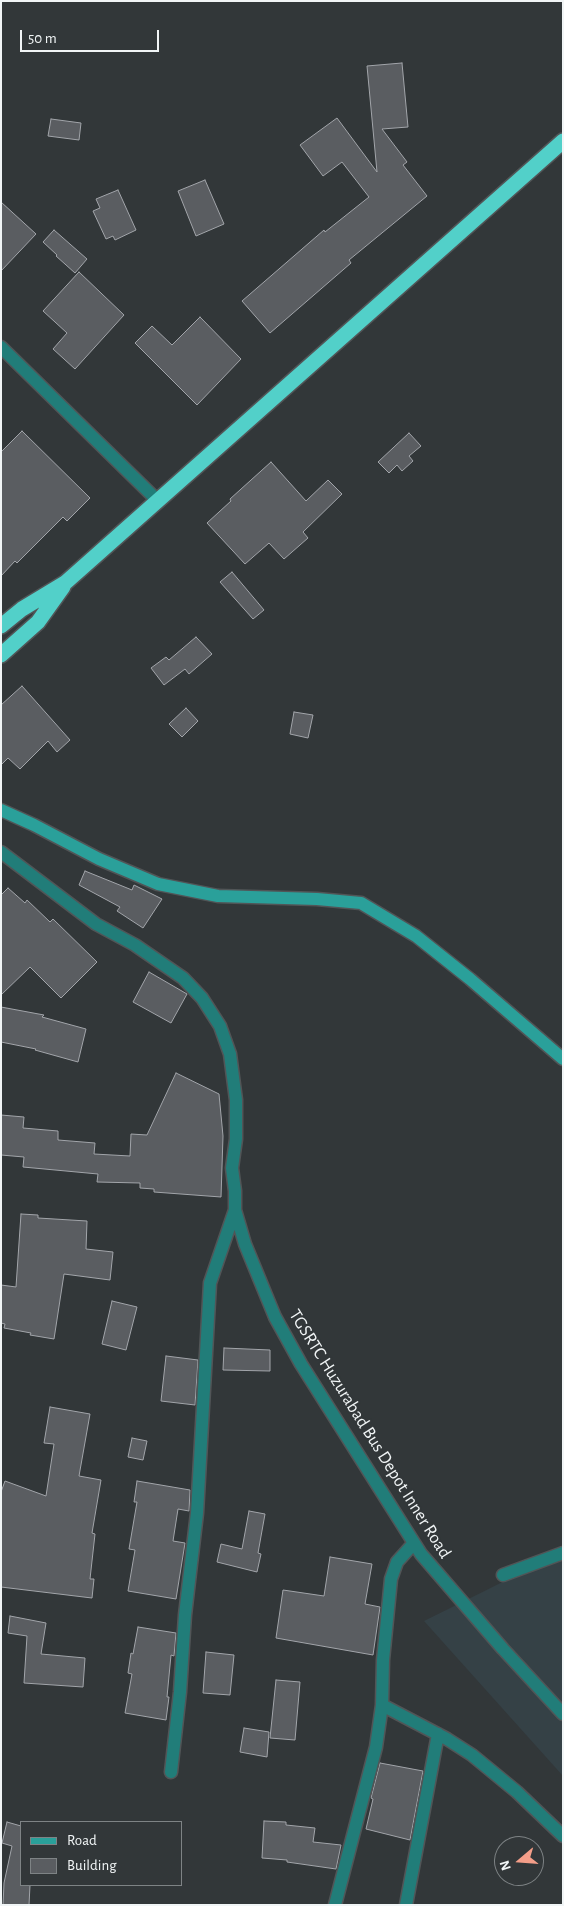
<!DOCTYPE html>
<style>
body{margin:0}
#map{position:relative;width:564px;height:1906px;overflow:hidden;background:#323739;font-family:"Alegreya Sans",sans-serif}
canvas{display:block}
.frame{position:absolute;inset:0;border:2px solid #f1f5f6;pointer-events:none}
.legend{position:absolute;left:20px;top:1821px;width:162px;height:65px;box-sizing:border-box;background:#323739;border:1px solid #7e8385;margin:0;padding:6px 9px;list-style:none;font-size:15px;color:#f1f5f6}
.legend li{display:flex;align-items:center;gap:10px;height:25px}
.legend b{width:25px;border:1px solid #7e8385}
.north{position:absolute;left:494px;top:1836px;width:50px;height:50px;box-sizing:border-box;background:#323739;border:1px solid #7e8385;border-radius:50%;rotate:252deg;font-size:14px;font-weight:700;line-height:20px;text-align:center;color:#f1f5f6}
.north::after{content:'';display:block;margin:auto;width:18px;height:22px;background:#f49e89;clip-path:polygon(50% 0,100% 100%,50% 72%,0 100%)}
.scale{position:absolute;left:20px;top:30px;width:139px;height:22px;box-sizing:border-box;border:2px solid #f1f5f6;border-top:0;padding-left:6px;font-size:15px;line-height:18px;white-space:nowrap;color:#f1f5f6;-webkit-text-stroke:4px #323739;paint-order:stroke}
</style>
<div id="map">
<canvas width="564" height="1906"></canvas>
<div class="frame"></div>
<ul class="legend">
<li><b style="height:6px;background:#2aa09a"></b>Road</li>
<li><b style="height:14px;background:#5a5d61"></b>Building</li>
</ul>
<div class="north">N</div>
<div class="scale">50 m</div>
</div>
<script>
const context = document.querySelector('canvas').getContext('2d');
context.lineJoin = 'round';
function fillPath(path, color) { context.fillStyle = color; context.fill(path, 'evenodd'); }
const shape = rows => new Path2D(rows.map(r => 'M' + r).join(''));
function stroke(path, color, width, dash) { context.strokeStyle = color; context.lineWidth = width; context.lineCap = dash ? 'butt' : 'round'; context.setLineDash(dash || []); context.stroke(path); }
function label(font, color, halo, rows, align = 'center') {
  context.font = font + ' "Alegreya Sans",sans-serif'; context.lineWidth = 4; context.setLineDash([]); context.textBaseline = 'middle'; context.strokeStyle = halo; context.fillStyle = color; for (const [text, x, y, turn = 0] of rows) {
    context.save(); context.translate(x, y); context.rotate((+turn || 0) * Math.PI / 180); context.textAlign = isNaN(turn) ? turn : align; if (halo) context.strokeText(text, 0, 0); context.fillText(text, 0, 0); context.restore();
  }
}
fillPath(shape([
 [563,1552,563,1776,424,1621]
]), '#354146');
const building = shape([
 [402,63,408,127,382,129,407,162,403,165,427,196,349,260,351,263,270,333,242,301,324,230,325,232,369,197,342,162,323,176,300,145,337,118,377,172,367,66,402,63],
 [51,119,81,123,79,140,48,136,51,119],
 [205,180,224,224,196,236,178,191,205,180],
 [118,190,136,230,115,240,113,236,106,239,93,211,100,208,96,199,118,190],
 [1,202,36,234,1,271,1,202],
 [54,230,87,259,75,273,56,256,57,255,43,242,54,230],
 [79,272,124,315,75,369,53,349,67,333,43,311,79,272],
 [200,317,241,359,197,405,135,343,152,326,172,345,200,317],
 [22,431,90,498,67,521,63,517,17,563,15,561,1,576,1,452,22,431],
 [409,433,421,446,409,456,413,461,402,471,397,465,389,473,378,462,409,433],
 [271,462,306,501,328,480,342,494,303,532,308,538,284,559,269,543,245,564,207,523,231,501,230,499,271,462],
 [232,572,264,610,253,619,220,582,232,572],
 [196,637,212,654,189,674,185,669,164,685,151,668,166,657,169,660,196,637],
 [22,686,70,740,57,752,48,741,20,769,8,758,1,765,1,705,22,686],
 [186,708,198,721,182,737,169,724,186,708],
 [294,712,313,715,308,738,290,734,294,712],
 [85,871,132,890,134,885,162,899,143,928,117,911,120,907,79,885,85,871],
 [8,888,25,903,27,900,50,922,53,919,97,962,61,998,30,967,1,995,1,895,8,888],
 [149,972,187,994,171,1023,133,1002,149,972],
 [1,1007,44,1015,42,1017,86,1029,78,1062,35,1050,36,1049,1,1042,1,1007],
 [176,1073,219,1094,223,1136,221,1197,154,1192,154,1189,140,1188,140,1183,97,1182,98,1174,23,1167,24,1157,1,1155,1,1115,24,1117,23,1128,58,1131,58,1140,95,1143,94,1154,130,1156,131,1134,147,1135,176,1073],
 [21,1214,38,1215,38,1218,87,1221,86,1249,113,1252,110,1280,64,1274,54,1339,30,1335,31,1333,4,1328,5,1324,1,1323,1,1285,16,1287,21,1214],
 [112,1301,137,1307,126,1350,102,1344,112,1301],
 [224,1348,270,1350,270,1371,223,1370,224,1348],
 [166,1356,198,1360,195,1405,161,1401,166,1356],
 [50,1407,90,1414,79,1476,101,1480,92,1533,95,1534,90,1579,94,1579,92,1598,1,1587,1,1492,5,1481,46,1496,54,1444,44,1443,50,1407],
 [132,1438,147,1441,143,1460,128,1457,132,1438],
 [137,1481,190,1490,189,1511,178,1509,173,1541,185,1543,176,1599,128,1591,135,1550,129,1549,137,1502,134,1502,137,1481],
 [249,1511,265,1514,258,1553,261,1554,257,1572,217,1562,221,1544,242,1549,249,1511],
 [330,1557,372,1564,365,1604,380,1607,373,1655,276,1638,283,1590,324,1596,330,1557],
 [10,1616,46,1623,41,1654,85,1658,83,1687,24,1683,27,1636,8,1633,10,1616],
 [138,1627,176,1633,174,1656,171,1655,167,1697,169,1697,166,1720,125,1713,132,1674,128,1673,131,1653,133,1654,138,1627],
 [206,1652,234,1655,230,1695,203,1693,206,1652],
 [276,1680,300,1682,295,1740,270,1738,276,1680],
 [244,1728,269,1732,267,1757,240,1752,244,1728],
 [380,1763,423,1771,410,1840,366,1829,373,1799,371,1798,372,1794,380,1763],
 [264,1821,286,1822,286,1825,315,1828,313,1842,341,1845,336,1869,287,1862,287,1860,262,1858,264,1821],
 [7,1822,21,1826,21,1885,30,1885,29,1905,3,1905,4,1883,12,1846,2,1843,7,1822]
]);
fillPath(building, '#5a5d61');
stroke(building, '#a2a5aa', 1);
const street = shape([
 [1,347,158,501],
 [1,852,96,924,135,945,183,978,202,998,220,1026,230,1054,236,1100,236,1139,232,1168,235,1191,235,1210,245,1244,275,1317,301,1364,421,1554,503,1649,563,1714],
 [503,1575,563,1553],
 [382,1705,447,1739,472,1755,517,1792,563,1836],
 [171,1772,180,1692,185,1615,197,1513,210,1283,235,1210],
 [335,1905,376,1747,382,1705,383,1660,391,1579,397,1562,414,1543],
 [406,1905,438,1734]
]);
const secondary = shape([
 [1,810,34,825,99,859,158,884,218,896,317,899,361,903,416,936,470,979,563,1059]
]);
const highway = shape([
 [1,626,22,609,65,583,563,141],
 [1,655,38,622,63,587]
]);
stroke(street, '#515557', 15);
stroke(secondary, '#515557', 15);
stroke(highway, '#515557', 18);
stroke(street, '#217d79', 12);
stroke(secondary, '#2aa09a', 12);
stroke(highway, '#52d0c9', 15);
label('18px', '#f1f5f6', '#323739', [
 ["TGSRTC Huzurabad Bus Depot Inner Road",370,1434,58]
]);
</script>
